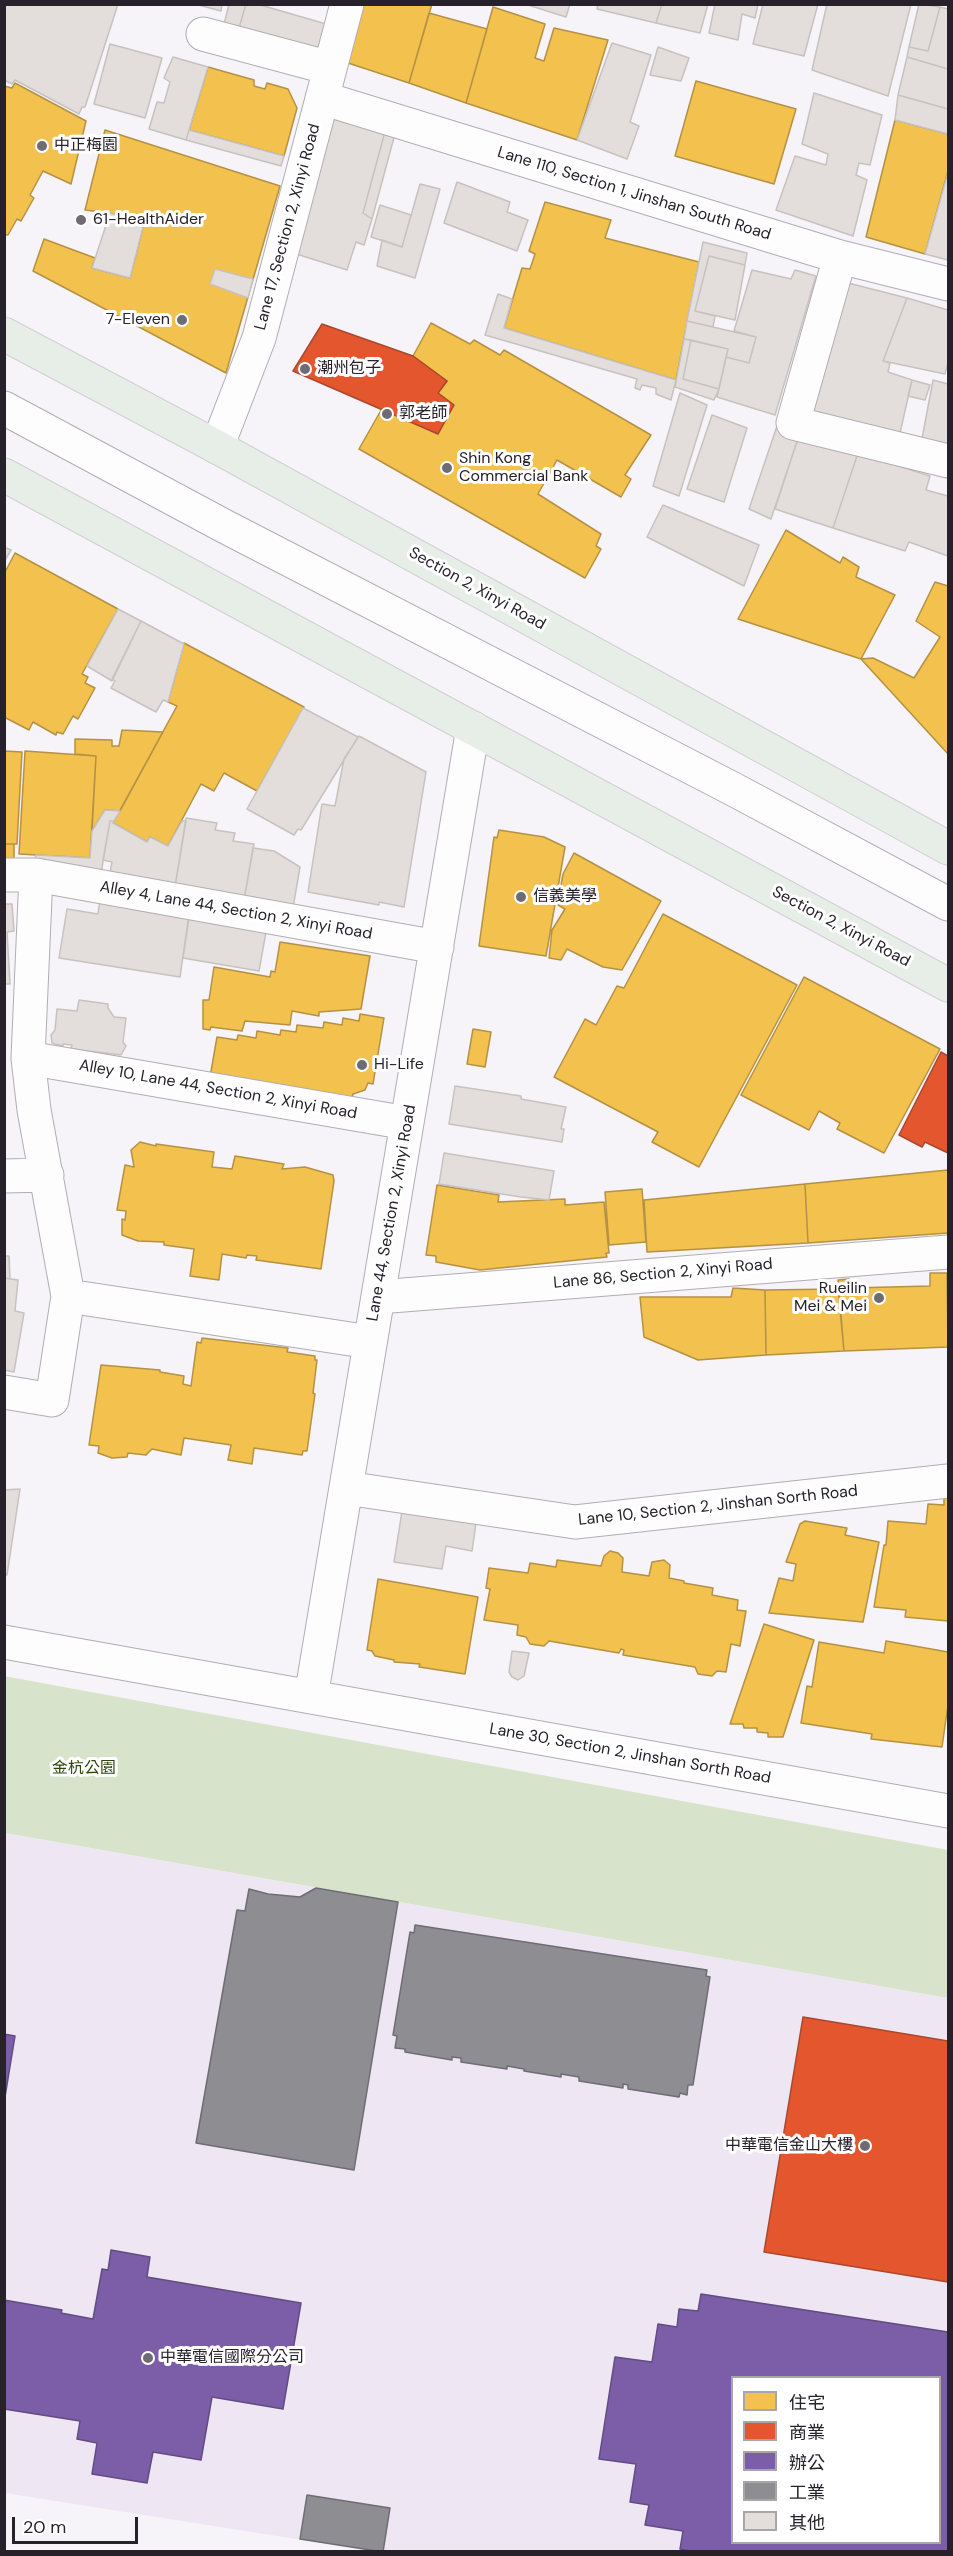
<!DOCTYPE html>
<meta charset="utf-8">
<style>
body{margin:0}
#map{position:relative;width:953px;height:2556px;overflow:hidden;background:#f6f3f9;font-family:"DM Sans","Noto Sans TC",sans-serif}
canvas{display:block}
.frame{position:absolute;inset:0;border:6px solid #27212b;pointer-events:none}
.legend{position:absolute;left:731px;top:2376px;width:210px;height:168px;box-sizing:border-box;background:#fff;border:2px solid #a9a6aa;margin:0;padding:8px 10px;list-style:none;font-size:18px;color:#27212b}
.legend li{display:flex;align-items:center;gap:12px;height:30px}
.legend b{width:30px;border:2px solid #a9a6aa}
.scale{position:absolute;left:12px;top:2517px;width:126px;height:27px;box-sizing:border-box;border:3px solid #27212b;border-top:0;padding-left:8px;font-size:18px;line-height:21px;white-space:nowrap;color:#27212b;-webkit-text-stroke:4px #fff;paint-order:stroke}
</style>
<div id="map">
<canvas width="953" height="2556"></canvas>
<div class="frame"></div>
<ul class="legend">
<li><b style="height:16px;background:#f2c14e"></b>住宅</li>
<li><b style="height:16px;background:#e4572e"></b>商業</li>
<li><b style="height:16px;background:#7b5ea7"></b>辦公</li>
<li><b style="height:16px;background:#8d8d92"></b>工業</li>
<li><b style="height:16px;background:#e3dedb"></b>其他</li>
</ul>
<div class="scale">20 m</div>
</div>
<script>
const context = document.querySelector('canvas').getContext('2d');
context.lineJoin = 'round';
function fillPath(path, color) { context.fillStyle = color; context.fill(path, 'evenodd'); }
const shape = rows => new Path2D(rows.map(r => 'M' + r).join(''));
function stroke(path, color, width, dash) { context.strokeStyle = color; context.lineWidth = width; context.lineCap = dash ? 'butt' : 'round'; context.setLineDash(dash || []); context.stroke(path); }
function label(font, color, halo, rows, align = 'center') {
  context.font = font + ' "DM Sans","Noto Sans TC",sans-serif'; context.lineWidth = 6; context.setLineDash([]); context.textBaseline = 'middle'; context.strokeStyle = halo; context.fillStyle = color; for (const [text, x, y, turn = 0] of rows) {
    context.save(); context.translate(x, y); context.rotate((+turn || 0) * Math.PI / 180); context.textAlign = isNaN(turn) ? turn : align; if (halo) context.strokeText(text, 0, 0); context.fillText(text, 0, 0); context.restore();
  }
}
fillPath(shape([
 [4,1833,948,1998,948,2551,372,2551,5,2493],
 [732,2378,940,2378,940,2542,732,2542]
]), '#efe6f3');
fillPath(shape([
 [4,1676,948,1850,948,1998,5,1833]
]), '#d7e4cb');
const homes = shape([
 [363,4,432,4,409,83,348,63,363,4],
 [493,7,545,24,535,58,544,61,554,28,608,40,577,140,466,103,493,7],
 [429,13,487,29,466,103,409,83,429,13],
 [208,67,254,80,254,86,265,89,267,83,288,89,297,108,284,156,189,130,208,67],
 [696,81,796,109,774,184,675,156,696,81],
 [15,83,86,121,71,184,43,171,30,195,34,198,21,221,17,219,8,235,4,235,4,86,12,88,15,83],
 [895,120,948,134,948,171,925,254,866,237,895,120],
 [105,130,280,186,226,373,33,271,44,239,95,258,92,268,130,278,144,223,110,213,85,210,105,130],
 [545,202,611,220,605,238,699,262,676,380,504,328,522,268,530,269,535,254,529,251,545,202],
 [431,323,470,344,474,340,500,355,504,350,651,435,625,475,631,479,621,497,557,460,538,494,601,534,596,546,601,549,585,578,359,449,384,405,438,434,454,405,438,393,447,381,413,356,431,323],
 [786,530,840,563,843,557,859,567,856,577,895,595,861,659,738,619,786,530],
 [15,553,118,609,82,674,88,677,85,683,95,688,78,719,73,716,63,734,57,732,56,735,33,722,29,730,4,717,4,574,15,553],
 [935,582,948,586,948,754,861,659,873,658,914,678,940,637,916,621,935,582],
 [184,643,304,707,257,791,224,773,214,791,201,784,168,846,150,837,147,842,113,823,177,706,168,702,184,643],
 [122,730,163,732,120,811,105,810,92,831,96,756,75,754,75,739,112,740,112,746,119,746,122,730],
 [4,751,22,752,17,844,4,844,4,751],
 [25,751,96,756,90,858,19,854,25,751],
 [499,830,544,837,565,847,546,956,479,946,494,837,497,838,499,830],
 [4,844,14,844,14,860,4,861,4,844],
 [574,853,661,901,622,970,603,967,567,949,561,960,549,958,552,930,565,909,558,905,562,898,559,896,563,874,574,853],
 [663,914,797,985,699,1167,652,1142,658,1132,554,1077,585,1019,596,1025,617,986,624,988,663,914],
 [280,942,370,956,361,1009,319,1012,319,1016,292,1011,290,1025,245,1021,242,1031,211,1027,210,1030,203,1029,203,1000,209,1000,214,967,270,977,271,971,275,972,280,942],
 [804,977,940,1049,884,1153,837,1129,840,1123,819,1111,809,1130,741,1095,804,977],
 [360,1014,384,1018,373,1084,368,1083,365,1090,353,1094,352,1098,210,1077,217,1037,237,1040,238,1035,256,1038,257,1031,280,1035,281,1030,296,1032,297,1025,323,1028,324,1022,342,1025,343,1018,359,1021,360,1014],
 [473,1029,491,1032,485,1067,467,1064,473,1029],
 [140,1142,156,1146,156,1144,214,1152,212,1167,232,1169,235,1156,284,1164,282,1169,305,1167,333,1175,334,1181,321,1269,256,1260,257,1256,247,1255,246,1258,222,1254,219,1280,190,1276,194,1249,164,1245,164,1242,138,1241,122,1235,122,1219,125,1220,126,1211,117,1210,125,1165,134,1167,131,1150,140,1142],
 [948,1170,948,1233,808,1243,805,1184,948,1170],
 [805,1184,808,1243,647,1252,644,1200,805,1184],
 [437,1185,499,1195,498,1202,565,1199,565,1205,604,1202,609,1253,606,1253,607,1257,480,1270,436,1262,436,1256,426,1255,437,1185],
 [642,1189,646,1242,609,1245,605,1192,642,1189],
 [930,1273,947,1273,948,1347,844,1351,838,1280,849,1279,851,1288,930,1286,930,1273],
 [733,1288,765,1290,766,1355,698,1360,644,1337,640,1297,731,1297,733,1288],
 [838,1289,844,1351,766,1355,765,1290,838,1289],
 [202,1338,288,1348,287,1352,315,1356,315,1360,317,1360,313,1393,315,1394,307,1451,303,1451,302,1455,254,1448,252,1464,228,1460,231,1445,184,1438,181,1455,152,1449,146,1455,128,1453,127,1457,112,1458,98,1453,99,1446,89,1445,101,1365,160,1370,160,1372,184,1376,183,1384,191,1386,197,1342,201,1343,202,1338],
 [948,1496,948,1621,905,1617,906,1610,874,1607,884,1545,886,1545,888,1521,926,1524,928,1504,944,1505,944,1497,948,1496],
 [805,1521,847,1528,845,1535,879,1542,863,1622,769,1613,779,1578,793,1581,796,1564,786,1562,800,1524,805,1521],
 [610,1551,618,1553,623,1558,622,1572,649,1576,652,1562,664,1560,670,1565,669,1578,684,1581,684,1583,713,1588,712,1595,738,1600,737,1610,746,1611,740,1646,731,1644,726,1672,717,1671,712,1676,698,1674,695,1667,623,1655,624,1650,621,1649,619,1653,549,1641,544,1646,530,1644,526,1637,517,1635,518,1625,484,1620,490,1589,486,1588,489,1568,528,1573,530,1563,556,1567,557,1560,601,1566,604,1556,610,1551],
 [378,1579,478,1597,465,1674,419,1667,420,1664,394,1662,394,1660,375,1656,372,1651,367,1650,378,1579],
 [764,1624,814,1640,783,1737,768,1737,768,1733,757,1732,757,1728,744,1728,743,1724,730,1724,764,1624],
 [886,1641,948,1652,948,1705,942,1747,871,1739,872,1734,801,1723,807,1686,812,1687,819,1642,884,1653,886,1641]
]);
fillPath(homes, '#f2c14e');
stroke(homes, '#b59144', 1.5);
const shops = shape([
 [322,324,413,356,447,381,438,393,454,405,438,434,293,371,322,324],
 [941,1052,948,1056,948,1153,925,1142,922,1147,899,1135,941,1052],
 [803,2017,948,2041,948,2282,764,2252,803,2017]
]);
fillPath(shops, '#e4572e');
stroke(shops, '#ab472d', 1.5);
const offices = shape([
 [4,2034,15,2036,5,2097,4,2097,4,2034],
 [111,2250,150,2257,147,2277,301,2303,283,2409,212,2397,201,2460,153,2452,147,2483,92,2474,97,2443,77,2439,80,2421,4,2409,4,2300,62,2310,61,2313,93,2319,102,2269,108,2270,111,2250],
 [701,2294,948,2332,948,2552,696,2552,680,2549,683,2531,645,2525,649,2505,630,2502,636,2464,599,2459,615,2357,652,2362,658,2324,677,2327,679,2309,698,2311,701,2294],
 [732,2378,940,2378,940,2542,732,2542,732,2378]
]);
fillPath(offices, '#7b5ea7');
stroke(offices, '#624c82', 1.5);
const industry = shape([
 [316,1888,398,1902,354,2170,196,2143,237,1910,245,1911,249,1889,268,1894,300,1897,316,1888],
 [415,1925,707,1970,706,1976,710,1977,693,2085,688,2085,687,2095,680,2093,679,2097,628,2089,628,2085,623,2084,623,2088,579,2081,579,2077,561,2074,561,2077,524,2071,524,2069,507,2066,507,2069,461,2062,461,2058,452,2057,452,2060,405,2052,405,2049,395,2048,397,2036,393,2035,410,1932,414,1933,415,1925],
 [307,2495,390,2508,383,2552,300,2539,307,2495]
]);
fillPath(industry, '#8d8d92');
stroke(industry, '#6e6d73', 1.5);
const building = shape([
 [4,4,118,4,85,107,82,107,79,114,15,80,12,84,4,80,4,4],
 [195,4,222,4,221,11,195,4],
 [229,4,246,4,237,35,222,33,229,4],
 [246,4,257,4,333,26,325,58,237,35,246,4],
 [525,4,570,4,566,17,525,4],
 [598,4,662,4,656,23,597,9,598,4],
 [662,4,708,4,700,33,656,23,662,4],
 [715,4,758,4,755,18,742,14,738,40,709,33,715,4],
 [763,4,818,4,804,56,753,44,763,4],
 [827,4,911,4,888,96,812,70,827,4],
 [919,4,940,7,928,51,909,47,919,4],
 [940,7,948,9,948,69,907,57,909,47,928,51,940,7],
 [612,43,651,55,630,122,639,126,627,159,577,140,612,43],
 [110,44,162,58,145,118,94,104,110,44],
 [658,47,689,58,681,81,650,75,658,47],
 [173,57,208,67,186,140,149,129,157,102,164,103,170,82,164,78,173,57],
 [907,57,948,69,948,109,898,95,907,57],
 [814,93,882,115,870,165,859,163,856,175,867,180,853,236,776,210,795,156,826,165,828,154,802,144,814,93],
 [898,95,948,109,948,134,895,120,898,95],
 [322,111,387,124,363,213,372,219,364,245,356,242,347,270,287,251,322,111],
 [387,124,396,130,372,219,363,213,387,124],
 [189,130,284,156,281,166,186,140,189,130],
 [948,173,948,260,925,254,948,173],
 [457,182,510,202,507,212,528,220,517,251,444,223,457,182],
 [420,184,440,189,415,278,377,266,382,240,402,247,420,184],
 [380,205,411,215,402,247,371,237,380,205],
 [110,213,144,223,130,278,92,268,110,213],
 [703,242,747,253,745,265,709,256,695,311,715,316,713,327,687,321,703,242],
 [709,256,745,265,735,320,695,311,709,256],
 [215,269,253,279,248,298,210,284,215,269],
 [752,270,791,279,795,270,816,276,775,415,717,397,726,357,749,363,756,337,734,331,752,270],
 [844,282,907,298,883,361,890,363,888,372,912,380,898,442,803,418,844,282],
 [498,294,512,299,504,328,676,380,671,400,656,394,656,388,642,385,640,390,635,388,637,379,485,335,498,294],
 [907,298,948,310,948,362,945,374,883,361,907,298],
 [687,321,756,337,749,363,726,357,728,349,684,339,687,321],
 [684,339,691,340,683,379,719,389,714,400,675,387,684,339],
 [691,340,728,349,719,389,683,379,691,340],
 [912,380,930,385,925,400,908,396,912,380],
 [933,380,948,384,948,452,921,444,933,380],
 [680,393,707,405,679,496,653,486,680,393],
 [712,415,747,428,724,502,687,489,712,415],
 [777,426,800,433,771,519,749,509,777,426],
 [798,438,858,453,833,528,775,509,798,438],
 [858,453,930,476,926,490,948,496,948,556,909,542,905,551,833,528,858,453],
 [663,505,759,545,744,586,647,537,663,505],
 [4,547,11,550,4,562,4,547],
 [118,609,141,621,112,681,87,666,118,609],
 [141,621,184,644,168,702,163,700,156,712,111,688,115,681,112,679,141,621],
 [303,708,358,737,301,830,298,829,294,835,247,809,303,708],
 [359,736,426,772,404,907,379,902,379,905,308,892,322,804,335,806,344,759,359,736],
 [105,810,120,811,114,821,110,821,101,873,35,860,36,855,90,858,92,831,105,810],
 [186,818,217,823,215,830,235,833,233,841,254,844,243,906,174,893,186,818],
 [110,821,114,821,113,823,147,842,150,837,168,846,182,821,186,821,174,893,108,884,112,862,103,860,110,821],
 [253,848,274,851,300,867,292,914,243,906,253,848],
 [100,900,189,914,180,977,59,958,67,909,98,914,100,900],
 [4,901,5,904,12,904,14,931,7,932,10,984,4,984,4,901],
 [189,918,266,932,259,971,183,958,189,918],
 [79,1000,108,1004,108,1008,114,1017,126,1018,123,1042,126,1046,121,1055,71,1049,72,1045,63,1044,63,1046,52,1043,51,1035,55,1030,57,1009,77,1011,79,1000],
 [455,1086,521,1096,521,1099,566,1107,561,1129,564,1129,562,1142,449,1124,455,1086],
 [444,1153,554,1171,549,1200,521,1197,439,1184,444,1153],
 [4,1256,9,1256,10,1279,4,1278,4,1256],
 [4,1278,18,1280,15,1311,24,1313,14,1372,4,1370,4,1278],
 [20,1489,7,1575,4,1575,4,1490,20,1489],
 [402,1511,476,1523,472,1551,446,1546,442,1569,394,1562,402,1511],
 [512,1651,529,1653,524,1676,518,1680,512,1677,509,1672,512,1651]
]);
fillPath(building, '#e3dedb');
stroke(building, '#c7c2c0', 1.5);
const minor = shape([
 [203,34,330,68],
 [322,98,840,257,948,284],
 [840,257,793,423,948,461],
 [4,408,224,526,733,789,948,904],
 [217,447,259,338,347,4],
 [4,875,36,875,28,1058,34,1110,68,1296],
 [36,875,437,947],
 [28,1058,407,1123],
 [4,1176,47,1175],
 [378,1297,948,1252],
 [4,1392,52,1400,68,1296,370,1342],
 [346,1488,575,1522,948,1481],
 [4,1642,948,1811],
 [311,1697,473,728]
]);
const major = shape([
 [4,334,217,447,948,848],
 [4,475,948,985]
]);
stroke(minor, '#b1adb5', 35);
stroke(major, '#d1cfd2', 35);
stroke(minor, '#fefdfe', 33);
stroke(major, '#e7eee8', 33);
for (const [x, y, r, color] of [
 [42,146,6,"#6f6a73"],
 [81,220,6,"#6f6a73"],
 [182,320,6,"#6f6a73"],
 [305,369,6,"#6f6a73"],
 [387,414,6,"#6f6a73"],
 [447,468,6,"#6f6a73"],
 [521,897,6,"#6f6a73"],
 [362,1065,6,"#6f6a73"],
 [879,1298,6,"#6f6a73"],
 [865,2146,6,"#6f6a73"],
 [148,2358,6,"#6f6a73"]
]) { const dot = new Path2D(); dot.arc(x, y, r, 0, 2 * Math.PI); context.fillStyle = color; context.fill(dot); stroke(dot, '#fff', 2); }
label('16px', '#27212b', '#fff', [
 ["中正梅園",54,146],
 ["61-HealthAider",93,220],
 ["7-Eleven",170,320,"right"],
 ["潮州包子",317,369],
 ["郭老師",399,414],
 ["Shin Kong",459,459],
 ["Commercial Bank",459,477],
 ["信義美學",533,897],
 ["Hi-Life",374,1065],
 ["Rueilin",867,1289,"right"],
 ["Mei & Mei",867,1307,"right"],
 ["中華電信金山大樓",853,2146,"right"],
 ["中華電信國際分公司",160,2358]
], 'left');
label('16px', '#27212b', '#fff', [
 ["Lane 110, Section 1, Jinshan South Road",634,194,17],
 ["Lane 17, Section 2, Xinyi Road",288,227,-75],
 ["Section 2, Xinyi Road",477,589,29],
 ["Alley 4, Lane 44, Section 2, Xinyi Road",236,911,10],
 ["Section 2, Xinyi Road",841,927,28],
 ["Alley 10, Lane 44, Section 2, Xinyi Road",218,1090,10],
 ["Lane 44, Section 2, Xinyi Road",392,1213,-80],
 ["Lane 86, Section 2, Xinyi Road",663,1274,-5],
 ["Lane 10, Section 2, Jinshan Sorth Road",718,1506,-6],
 ["Lane 30, Section 2, Jinshan Sorth Road",630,1754,10]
]);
label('16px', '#2e460c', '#fff', [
 ["金杭公園",84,1769]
]);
</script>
